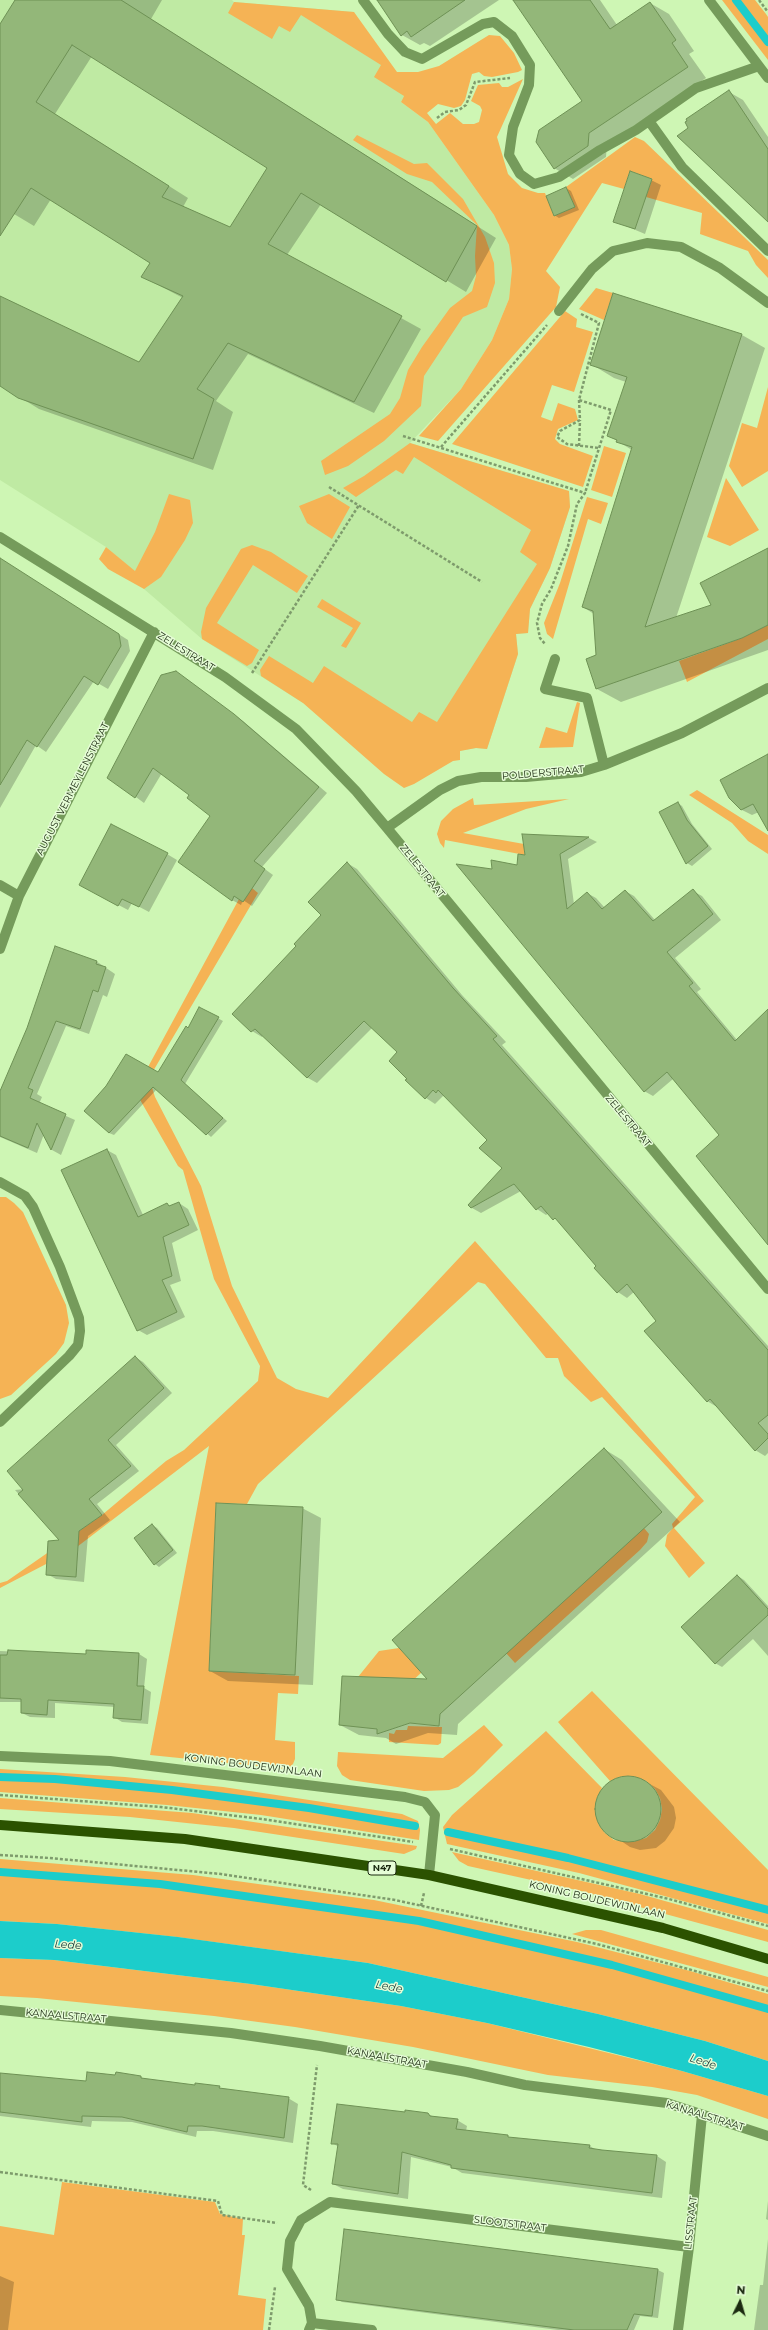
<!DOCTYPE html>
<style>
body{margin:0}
#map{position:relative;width:768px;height:2330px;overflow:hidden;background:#cef6b4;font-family:Montserrat,sans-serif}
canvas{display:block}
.north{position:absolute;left:720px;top:2282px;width:40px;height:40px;-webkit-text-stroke:3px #e6fdd7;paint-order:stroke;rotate:5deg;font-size:11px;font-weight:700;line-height:16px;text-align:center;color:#1b2a11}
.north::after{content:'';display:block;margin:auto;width:14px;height:18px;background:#1b2a11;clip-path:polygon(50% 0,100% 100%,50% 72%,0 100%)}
</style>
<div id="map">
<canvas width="768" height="2330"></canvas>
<div class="north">N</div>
</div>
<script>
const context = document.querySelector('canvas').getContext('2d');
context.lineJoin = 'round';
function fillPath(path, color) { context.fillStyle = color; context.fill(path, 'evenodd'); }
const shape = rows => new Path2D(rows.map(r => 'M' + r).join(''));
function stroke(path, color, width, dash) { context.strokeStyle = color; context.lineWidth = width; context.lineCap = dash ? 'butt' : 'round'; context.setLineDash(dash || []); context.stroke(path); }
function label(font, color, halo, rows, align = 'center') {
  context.font = font + ' Montserrat,sans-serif'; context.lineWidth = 3; context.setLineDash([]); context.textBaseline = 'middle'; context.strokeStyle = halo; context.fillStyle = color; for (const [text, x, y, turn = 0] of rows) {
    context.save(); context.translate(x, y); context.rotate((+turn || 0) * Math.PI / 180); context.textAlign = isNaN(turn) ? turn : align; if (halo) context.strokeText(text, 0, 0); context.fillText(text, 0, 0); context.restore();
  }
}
fillPath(shape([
 [0,0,232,0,234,2,354,12,404,96,401,102,428,122,494,215,509,245,512,269,509,299,492,340,461,389,410,443,569,491,570,507,550,568,530,609,528,633,516,634,518,654,487,749,476,748,459,751,303,703,202,639,144,589,135,572,106,547,0,480]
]), '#bfeaa3');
fillPath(shape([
 [722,0,755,0,766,14,768,17,768,60],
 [234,2,354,12,397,72,418,72,439,66,489,35,500,36,514,53,522,70,518,72,492,77,484,76,479,72,472,74,465,100,461,106,454,108,438,104,427,113,436,124,450,113,463,124,474,124,479,122,482,110,480,106,471,101,478,85,499,83,502,87,508,87,523,79,497,137,508,174,522,188,538,193,545,193,554,216,575,207,566,187,635,137,644,141,768,260,768,278,756,265,748,251,700,234,702,213,646,197,652,179,630,171,624,189,602,183,546,271,560,287,556,307,438,441,419,436,461,389,492,340,509,299,512,269,509,245,494,215,428,122,401,102,404,96,374,77,381,65,301,15,290,32,279,26,272,39,228,13],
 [357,135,414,164,427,163,463,199,485,237,494,263,495,283,487,307,463,317,424,376,421,406,384,441,348,466,325,475,321,461,390,414,400,398,408,370,422,347,450,308,472,291,476,276,475,256,477,225,432,182,407,174,353,140],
 [596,288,613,293,604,320,579,309],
 [565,311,577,319,576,327,593,332,574,392,552,385,541,417,552,421,558,403,575,409,578,420,558,429,555,439,560,444,593,456,583,487,452,444],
 [768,387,768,471,742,487,729,466,742,423,757,428],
 [410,443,569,491,570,507,550,568,530,609,528,633,516,634,518,654,487,749,476,748,460,751,460,760,453,761,414,784,404,788,384,774,303,703,261,676,260,670,269,656,313,683,324,666,412,722,419,712,437,722,537,564,520,552,531,530,414,457,403,474,396,470,356,497,343,488,364,476],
 [604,446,626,453,612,497,591,490],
 [726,478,759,530,730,546,707,537],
 [169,494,190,500,193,523,185,540,161,577,144,589,108,569,99,559,106,547,135,571,155,532],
 [329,494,350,507,332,539,307,523,299,506],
 [587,497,608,503,601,524,588,519,553,639,547,634,544,623,560,583],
 [252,545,271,552,308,576,297,593,253,565,217,623,259,650,252,663,247,666,202,639,201,632,206,608,241,549],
 [322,599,361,623,346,648,341,646,353,628,317,607],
 [768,625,768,639,687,682,679,661,742,638],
 [577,702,580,703,573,747,539,748,546,727,567,733],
 [697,790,768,835,768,854,748,841,732,823,689,795],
 [473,798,474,805,569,799,526,809,463,833,524,844,525,855,445,840,444,848,440,843,437,834,441,821,453,809],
 [252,888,258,893,149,1078,155,1097,201,1186,232,1286,277,1378,296,1389,328,1398,475,1241,704,1501,674,1528,705,1563,689,1578,665,1546,667,1535,673,1528,672,1524,695,1497,602,1397,591,1402,564,1376,558,1358,546,1358,485,1284,478,1282,258,1484,247,1504,216,1503,209,1671,299,1676,298,1694,278,1693,275,1740,295,1742,295,1759,293,1764,287,1769,150,1755,209,1446,73,1550,0,1588,0,1583,7,1581,102,1515,166,1461,184,1450,258,1381,260,1366,214,1279,183,1170,178,1166,135,1091,239,899],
 [0,1197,6,1197,14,1203,23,1212,66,1305,69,1323,64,1343,56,1354,11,1395,0,1399],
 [644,1528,649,1534,647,1542,640,1550,515,1663,506,1653],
 [399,1648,422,1672,407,1686,358,1677,379,1651],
 [592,1691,768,1870,768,1924,579,1873,447,1844,443,1827,452,1815,546,1731,602,1788,597,1798,595,1809,599,1825,605,1833,614,1840,630,1842,646,1838,655,1830,660,1820,662,1809,660,1798,655,1789,646,1781,631,1776,620,1777,610,1781,558,1722],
 [484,1725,503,1745,474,1774,458,1787,449,1790,424,1791,350,1780,342,1775,337,1766,338,1752,443,1758],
 [408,1726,442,1727,441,1743,438,1745,389,1742,389,1733,394,1734,396,1730,407,1730],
 [0,1769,125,1777,223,1787,402,1814,418,1821,420,1830,419,1840,261,1815,167,1805,0,1792],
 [0,1798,192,1813,417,1846,416,1849,404,1854,234,1828,130,1817,0,1809],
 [452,1852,640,1894,768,1930,768,1942,581,1891,468,1866,459,1861],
 [0,1859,193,1875,374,1900,577,1942,690,1971,768,1994,768,2061,705,2041,598,2014,368,1963,177,1937,57,1924,0,1921],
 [586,1930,601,1930,768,1977,768,1987,572,1934],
 [0,1958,54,1960,251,1984,401,2006,487,2023,682,2071,768,2096,768,2119,697,2095,652,2087,548,2075,413,2047,295,2027,214,2016,37,1998,0,1996],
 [62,2182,215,2202,220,2214,243,2219,242,2235,245,2235,238,2295,266,2299,263,2330,0,2330,0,2226,54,2235]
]), '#f5b355');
fillPath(shape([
 [0,1921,57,1924,178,1937,368,1963,598,2014,705,2041,768,2061,768,2096,682,2071,589,2047,487,2023,401,2006,251,1984,54,1960,0,1958]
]), '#1ccdcb');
fillPath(shape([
 [16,0,162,0,151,19,496,238,466,292,321,204,287,255,421,329,374,413,248,354,216,401,233,412,213,470,39,409,0,385,0,297,139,363,183,298,143,277,151,262,51,199,34,226,14,214,0,213,0,25],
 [92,56,269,168,231,228,183,207,188,198,55,114],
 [378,0,499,0,430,46,424,43,420,45,402,35],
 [515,0,600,0,617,25,650,3,669,14,694,51,689,54,706,78,607,144,606,157,573,179,554,168,583,101],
 [729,92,743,100,768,137,768,221,690,128],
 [651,180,661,185,645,234,614,221],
 [566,188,571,191,579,210,559,218,554,215],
 [613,294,742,335,765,348,676,618,712,605,768,549,768,650,621,702,597,689,587,659,597,656,594,614,583,607,632,450,609,436,626,382,614,378,591,364],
 [0,559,128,640,130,651,108,689,94,681,46,752,36,745,0,808],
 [176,672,243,721,327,793,262,867,273,875,252,906,243,900,241,905,232,900,179,862,212,816,190,795,162,773,144,803,109,777],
 [768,755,768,819,759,812,752,815,742,810],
 [678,803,682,806,692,824,712,849,692,866,687,863,660,812],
 [524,835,589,838,597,842,568,859,574,904,587,893,596,898,605,908,625,891,634,896,655,920,693,891,702,896,721,920,675,958,701,989,697,992,737,1040,768,1012,768,1242,720,1135,673,1079,653,1096,644,1091,493,870,518,866,526,857],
 [167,854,177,860,149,912,132,903,128,910,90,890],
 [347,863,357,869,462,995,506,1042,502,1045,768,1346,768,1453,765,1456,755,1450,717,1407,707,1401,657,1321,634,1292,627,1298,618,1292,560,1223,549,1213,546,1215,537,1209,521,1191,481,1213,472,1208,503,1168,489,1140,446,1097,443,1096,435,1104,426,1098,406,1080,408,1079,399,1052,373,1027,317,1083,308,1078,263,1035,262,1037,252,1031,233,1014,298,946,323,915],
 [96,961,115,974,107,997,103,995,89,1034,66,1026,37,1094,42,1097,39,1104,75,1120,61,1155,52,1150,44,1134,37,1153,0,1137,0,1093],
 [199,1008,223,1021,185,1084,227,1121,211,1137,157,1089,114,1135,109,1133,158,1073,189,1029],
 [107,1150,116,1155,143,1215,167,1204,171,1207,179,1203,188,1209,198,1230,172,1243,181,1281,170,1285,185,1317,147,1335,138,1330],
 [135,1357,143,1362,172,1393,116,1445,139,1471,97,1504,110,1520,88,1536,84,1582,56,1579,47,1574,61,1541,15,1490,24,1489],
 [604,1449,622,1460,680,1522,458,1724,457,1735,428,1733,396,1744,386,1738,359,1735,340,1725,430,1680],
 [302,1508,321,1518,313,1685,228,1681,210,1671],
 [152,1525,157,1528,177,1553,159,1567,155,1564],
 [738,1576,744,1580,768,1606,768,1656,753,1639,722,1667,715,1663],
 [0,1651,87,1655,87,1651,139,1654,147,1659,144,1688,151,1692,148,1724,122,1722,114,1717,115,1707,55,1703,55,1718,30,1717,22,1713,22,1702,0,1702],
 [631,1777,646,1782,661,1790,674,1807,676,1818,674,1828,665,1841,656,1848,640,1850,630,1847,602,1828,596,1814,596,1804,600,1794,606,1785,615,1779],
 [0,2074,87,2082,116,2076,141,2077,146,2080,196,2086,219,2087,224,2090,288,2098,298,2104,293,2143,213,2131,197,2131,196,2137,132,2122,92,2121,91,2127,0,2116],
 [406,2114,428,2114,434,2117,457,2120,467,2126,466,2131,512,2139,590,2146,596,2150,657,2156,666,2162,662,2198,462,2173,452,2167,411,2157,408,2199,343,2189,333,2184,339,2147,332,2143],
 [768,2201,768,2220,766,2219],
 [345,2230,658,2270,664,2273,658,2318,640,2316,634,2330,558,2330,342,2302,337,2299],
 [768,2239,768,2330,754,2330,760,2285,763,2285],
 [0,2276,14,2282,8,2330,0,2330]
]), '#0003');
stroke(shape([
 [736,0,768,42],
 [0,1777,55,1779,172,1790,309,1808,415,1826],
 [448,1832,568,1858,768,1910],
 [0,1872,160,1884,419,1921,612,1965,768,2009]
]), '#1ccdcb', 8);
const building = shape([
 [15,0,121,0,477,226,446,282,301,193,268,244,402,316,354,402,228,343,197,389,214,399,193,459,18,398,0,386,0,296,139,362,183,296,141,277,150,263,31,188,0,236,0,24,15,0],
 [72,45,267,168,230,227,162,197,169,186,36,102,72,45],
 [377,0,465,0,411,37,407,31,401,36,377,0],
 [513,0,590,0,610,29,650,2,676,40,672,43,688,67,589,133,588,146,554,169,536,142,539,130,582,101,513,0],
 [729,90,768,149,768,222,677,136,688,128,685,122,687,121,686,119,729,90],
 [630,171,652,179,635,229,613,222,630,171],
 [566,187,575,207,554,216,546,196,566,187],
 [613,293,742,334,645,627,711,605,700,583,768,548,768,625,742,638,596,689,586,659,596,655,593,611,582,607,632,447,616,442,617,440,607,436,627,377,590,365,613,293],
 [0,558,119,634,121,646,98,685,84,676,37,747,27,740,0,785,0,558],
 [176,671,234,714,319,787,254,861,265,869,243,902,234,896,232,901,178,862,210,816,187,798,189,795,153,768,135,798,107,778,161,675,176,671],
 [768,754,768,831,753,804,741,810,729,798,720,780,768,754],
 [678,802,687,820,708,846,686,864,659,812,678,802],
 [111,824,168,853,139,907,122,899,118,906,79,885,111,824],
 [522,834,589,837,560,854,567,909,587,892,602,909,625,890,653,921,693,889,713,914,667,952,693,983,689,986,735,1041,768,1009,768,1245,696,1156,719,1135,667,1072,644,1092,456,864,492,869,491,860,517,865,518,854,525,855,522,834],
 [347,862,453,988,497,1036,493,1039,768,1350,768,1415,758,1423,768,1434,768,1438,755,1451,710,1399,707,1402,644,1331,656,1321,627,1284,617,1293,594,1268,596,1266,555,1218,553,1220,541,1206,536,1210,514,1184,471,1208,468,1205,502,1168,479,1148,487,1140,438,1090,436,1093,433,1090,425,1099,405,1080,407,1079,389,1061,397,1052,364,1021,307,1078,255,1029,251,1032,232,1014,296,946,294,944,321,915,308,902,347,862],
 [55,946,97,961,96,964,106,967,98,992,93,990,80,1029,56,1021,28,1088,33,1090,30,1098,66,1114,51,1150,37,1123,28,1148,0,1136,0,1091,27,1028,55,946],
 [199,1007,219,1017,181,1080,223,1118,206,1135,153,1087,109,1133,84,1111,106,1086,126,1054,158,1072,186,1026,188,1028,199,1007],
 [107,1149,138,1217,167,1203,169,1206,179,1202,189,1225,163,1237,172,1276,162,1280,177,1312,137,1331,61,1170,107,1149],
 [135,1356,164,1388,108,1440,131,1466,89,1499,102,1515,79,1531,76,1577,46,1575,48,1541,59,1540,18,1494,23,1490,7,1471,135,1356],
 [604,1448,662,1512,440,1714,439,1726,410,1723,377,1734,377,1729,339,1725,342,1676,427,1679,392,1640,604,1448],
 [216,1503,303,1507,295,1675,209,1671,216,1503],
 [152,1524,173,1550,154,1565,134,1538,152,1524],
 [737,1575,768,1609,768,1615,715,1664,681,1627,737,1575],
 [8,1650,86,1654,86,1650,139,1653,137,1686,144,1686,141,1720,113,1718,114,1704,48,1700,47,1715,21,1713,21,1699,0,1698,0,1655,7,1655,8,1650],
 '595 1809a33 33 0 1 1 66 0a33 33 0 1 1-66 0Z',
 [87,2072,115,2075,116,2072,141,2076,141,2078,195,2085,195,2083,220,2086,219,2088,289,2097,284,2138,202,2126,188,2126,187,2132,122,2117,82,2116,82,2122,0,2112,0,2073,86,2081,87,2072],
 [337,2104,405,2112,405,2110,428,2113,430,2116,458,2119,456,2129,508,2135,508,2137,590,2145,589,2148,602,2150,657,2155,652,2193,451,2168,451,2165,402,2152,398,2194,332,2184,338,2144,331,2144,337,2104],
 [344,2229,658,2269,652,2316,634,2314,627,2330,574,2330,336,2300,344,2229]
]);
fillPath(building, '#93b779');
stroke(building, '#6e9155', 1);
stroke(shape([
 [759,0,768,12],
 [437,118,445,112,459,110,466,105,475,82,510,78],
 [581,314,599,323,579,400,611,410,585,493],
 [579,400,580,420,560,431,557,437,567,444,599,448],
 [403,436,585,493,577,504,568,546,551,589,542,604,537,623,540,638,545,644],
 [579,446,580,420],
 [441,447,547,325],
 [329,487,482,582],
 [252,673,359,505],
 [0,1795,161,1807,262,1819,413,1842],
 [450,1849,669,1899,768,1926],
 [0,1855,50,1858,221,1874,395,1900,597,1944,768,1991],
 [421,1906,424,1893],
 [0,2172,218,2201,222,2215,277,2223],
 [311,2190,303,2185,317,2065],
 [269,2330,275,2287]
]), '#7e9b6c', 2.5, [3, 2]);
stroke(shape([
 [363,0,388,34,405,52,422,59,483,24,494,22,512,36,530,65,529,85,513,127,509,155,520,174,534,184,559,177,600,150,636,130,696,88,759,66],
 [709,0,768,78],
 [649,121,682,167,768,251],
 [559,311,592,269,613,251,647,243,681,247,720,268,768,303],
 [0,537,225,677,296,729,356,791,387,828,768,1289],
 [555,659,545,689,587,698,604,765],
 [387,828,440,790,458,781,481,777,526,777,581,772,604,765,682,733,768,688],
 [0,885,19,896],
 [0,949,19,896,154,632],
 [0,1182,25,1196,33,1207,60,1267,79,1318,80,1331,78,1345,69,1356,0,1422],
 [0,1756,110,1761,405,1797,425,1802,435,1815,429,1875],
 [0,2010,231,2033,320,2046,467,2072,525,2085,667,2103,768,2136],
 [312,2323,372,2330],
 [309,2330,312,2323,309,2306,287,2269,290,2241,301,2220,330,2202,689,2247],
 [678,2330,689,2247,702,2115]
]), '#759b5b', 10);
stroke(shape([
 [0,1825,185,1839,429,1875,663,1928,768,1959]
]), '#2b5200', 10);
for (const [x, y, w] of [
 [382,1868,28]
]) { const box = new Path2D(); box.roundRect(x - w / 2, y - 7, w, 14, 3); context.fillStyle = '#e6fdd7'; context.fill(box); stroke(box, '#1b2a11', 1); }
label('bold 9px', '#1b2a11', null, [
 ["N47",382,1868]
]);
label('10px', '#1b2a11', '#e6fdd7', [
 ["ZELESTRAAT",186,652,32],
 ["POLDERSTRAAT",543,773,-5],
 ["AUGUST VERMEYLENSTRAAT",73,789,-63],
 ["ZELESTRAAT",422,871,51],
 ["ZELESTRAAT",628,1121,50],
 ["KONING BOUDEWIJNLAAN",253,1766,7],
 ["KONING BOUDEWIJNLAAN",597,1900,13],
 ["KANAALSTRAAT",66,2016,5],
 ["KANAALSTRAAT",387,2058,10],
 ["KANAALSTRAAT",705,2116,17],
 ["LISSTRAAT",691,2223,-84],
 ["SLOOTSTRAAT",510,2224,7]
]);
label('italic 11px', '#1b3b3b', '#e6fdd7', [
 ["Lede",68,1945,4],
 ["Lede",389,1987,11],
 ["Lede",703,2062,18]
]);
</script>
